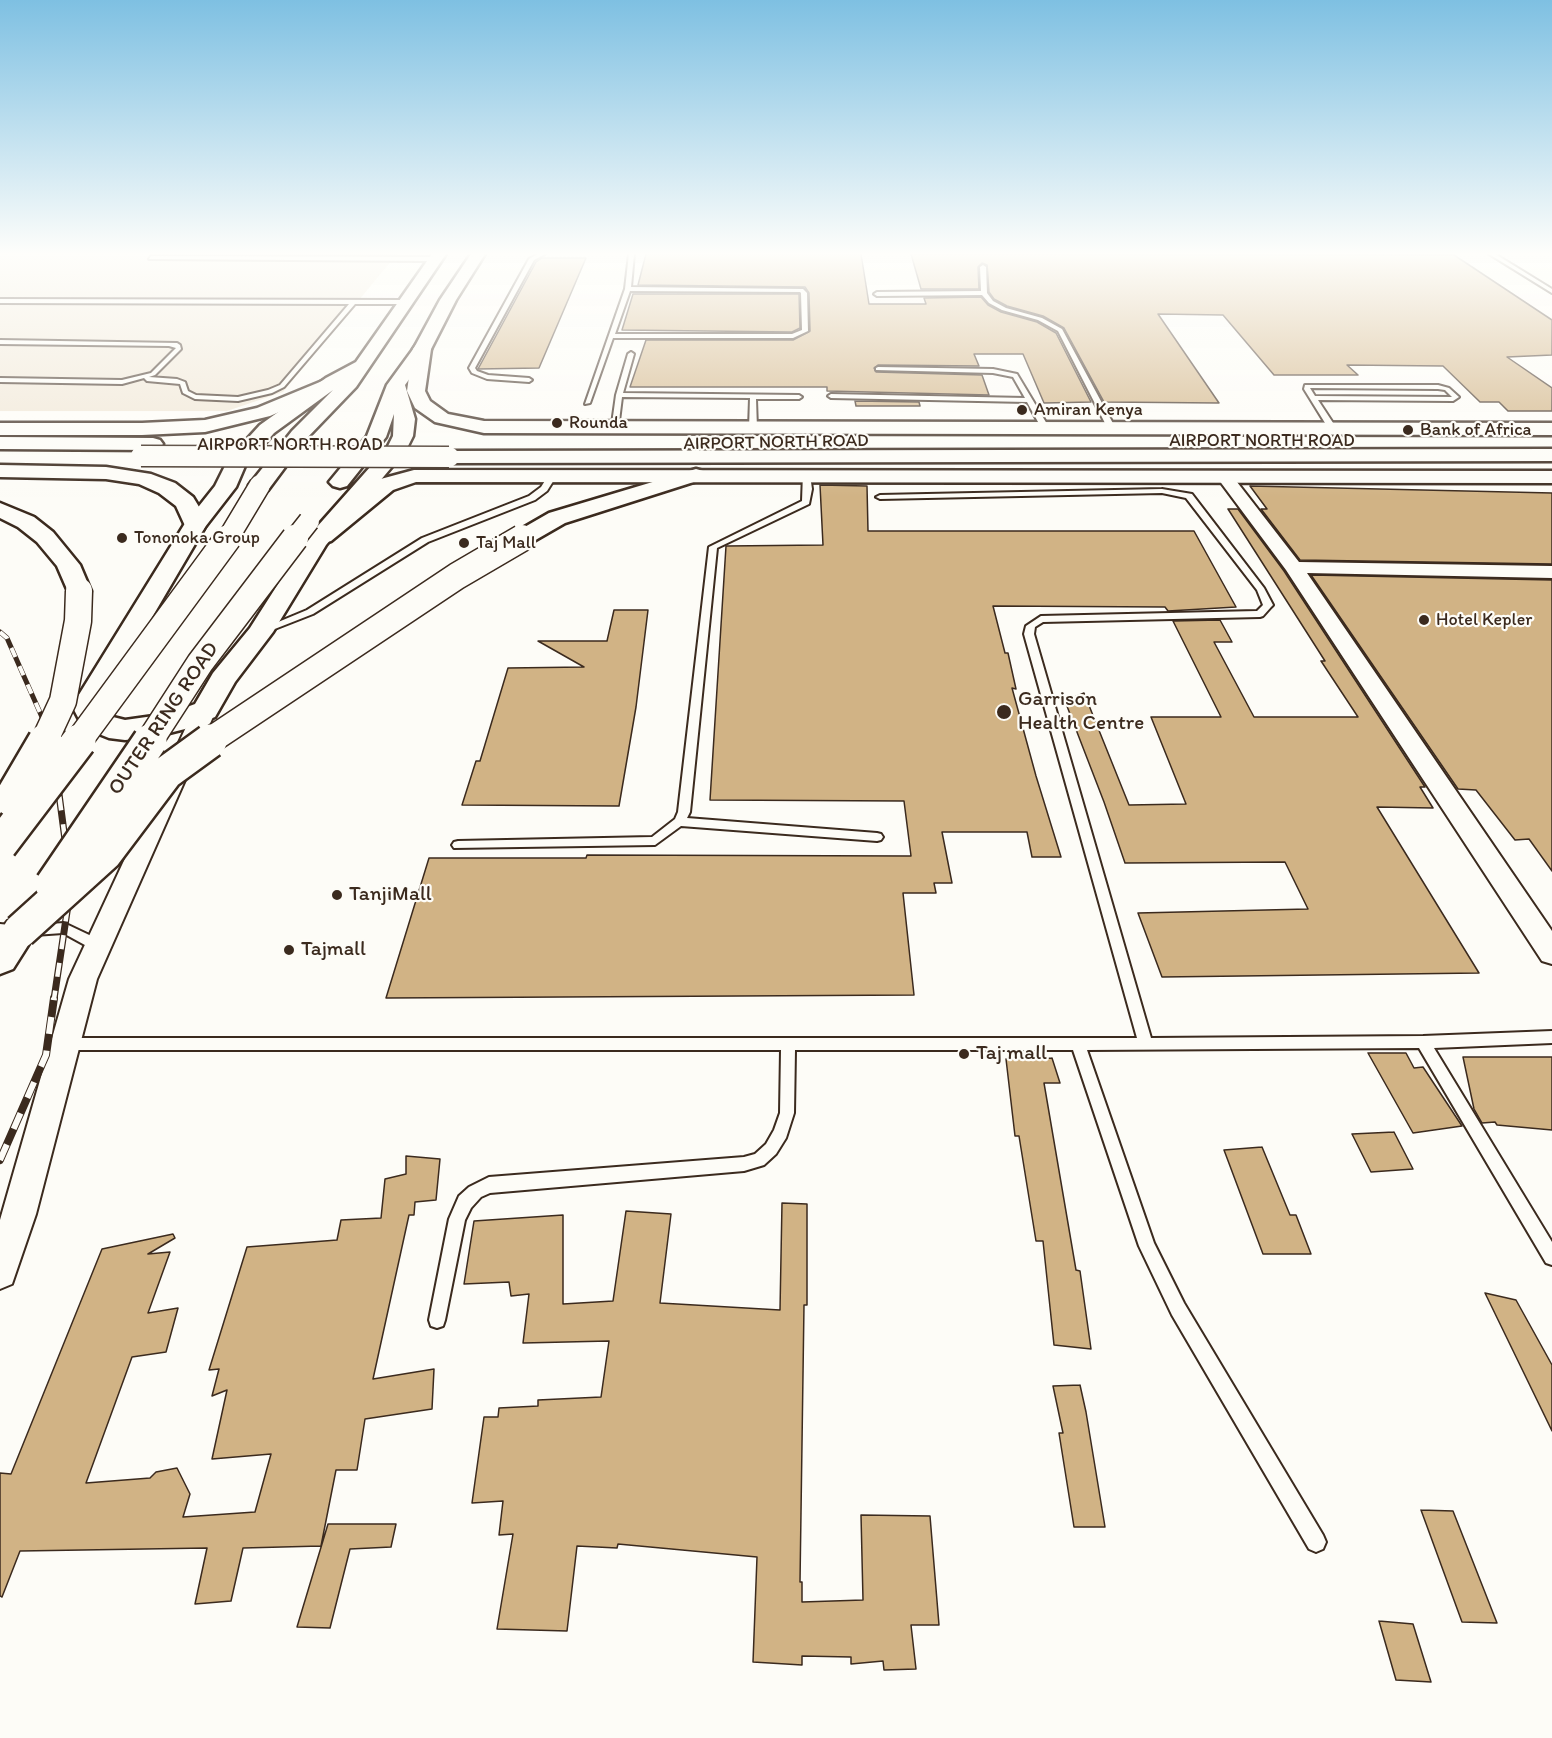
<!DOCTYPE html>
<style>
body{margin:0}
canvas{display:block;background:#fdfcf7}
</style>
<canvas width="1552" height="1738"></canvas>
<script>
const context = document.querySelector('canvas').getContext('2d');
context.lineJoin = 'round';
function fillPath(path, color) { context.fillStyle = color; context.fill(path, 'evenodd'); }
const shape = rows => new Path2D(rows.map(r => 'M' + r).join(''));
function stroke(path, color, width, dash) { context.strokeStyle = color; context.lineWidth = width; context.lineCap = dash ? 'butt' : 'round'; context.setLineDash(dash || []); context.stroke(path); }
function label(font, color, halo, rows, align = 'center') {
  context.font = font + ' Itim,sans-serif'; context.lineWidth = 4.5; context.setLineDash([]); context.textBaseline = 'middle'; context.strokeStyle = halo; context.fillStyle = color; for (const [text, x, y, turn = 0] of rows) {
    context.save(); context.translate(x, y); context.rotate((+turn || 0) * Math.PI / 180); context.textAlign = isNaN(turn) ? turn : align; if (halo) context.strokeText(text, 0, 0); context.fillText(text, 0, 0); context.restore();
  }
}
fillPath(shape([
 [0,254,397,254,283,392,227,411,0,411]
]), '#f0e6d5');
const building = shape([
 [646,254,861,254,869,304,926,304,924,298,981,297,988,305,1001,312,1037,322,1056,333,1091,402,1044,403,1023,354,974,354,979,366,878,365,874,368,876,372,982,375,989,395,827,391,827,387,630,387,646,340,793,340,810,331,809,293,805,287,638,285,646,254],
 [911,254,1454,255,1552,320,1552,355,1507,357,1552,388,1552,411,1508,411,1499,402,1480,402,1443,366,1347,365,1358,375,1274,375,1223,315,1158,314,1219,403,1104,402,1064,328,1043,316,1007,306,994,299,989,292,987,265,982,263,978,267,979,289,921,289,911,254],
 [542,258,586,258,539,368,478,369,536,262,542,258],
 [633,294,799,294,800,328,792,332,622,330,633,294],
 [855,401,919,402,920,406,856,406,855,401],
 [820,485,867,486,868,531,1194,531,1236,607,1168,611,1165,607,993,606,1005,653,1008,653,1016,689,1012,688,1036,776,1061,857,1032,857,1027,832,942,832,952,883,934,883,936,893,903,893,914,995,386,998,429,858,586,858,587,855,911,856,904,801,710,800,726,546,823,545,820,485],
 [1250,486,1552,493,1552,564,1300,560,1261,509,1267,509,1250,486],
 [1228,509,1238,509,1284,571,1425,787,1420,787,1433,808,1377,807,1479,973,1162,977,1138,913,1308,909,1285,862,1125,863,1104,802,1065,701,1084,693,1129,805,1186,804,1151,717,1221,717,1173,621,1220,620,1232,642,1214,642,1254,717,1358,717,1321,661,1325,661,1228,509],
 [1311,575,1552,580,1552,871,1529,839,1515,840,1476,790,1458,789,1311,575],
 [614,610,648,610,636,707,619,806,462,805,476,761,480,761,508,668,584,667,538,641,607,641,614,610],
 [1368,1053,1406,1053,1414,1068,1423,1067,1462,1126,1413,1133,1368,1053],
 [1463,1057,1552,1057,1552,1130,1497,1125,1495,1122,1482,1123,1474,1109,1463,1057],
 [1052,1058,1060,1083,1044,1083,1076,1270,1080,1271,1091,1349,1054,1345,1043,1241,1036,1241,1019,1136,1015,1136,1006,1059,1052,1058],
 [1394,1132,1413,1169,1371,1172,1352,1134,1394,1132],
 [1262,1147,1290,1215,1296,1215,1311,1254,1263,1254,1224,1150,1262,1147],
 [406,1156,440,1159,436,1200,415,1202,414,1215,409,1215,373,1379,434,1369,432,1409,365,1419,357,1470,336,1470,321,1546,243,1548,231,1601,195,1604,207,1548,20,1551,2,1597,0,1596,0,1473,11,1474,102,1249,173,1234,175,1238,148,1254,170,1252,148,1313,178,1308,166,1352,132,1357,86,1483,150,1478,156,1472,177,1468,190,1494,183,1517,255,1512,271,1454,212,1459,227,1390,212,1396,219,1369,209,1370,247,1247,337,1240,341,1220,381,1218,385,1179,406,1174,406,1156],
 [782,1203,807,1204,807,1305,804,1305,800,1582,802,1582,802,1602,863,1600,861,1515,930,1516,939,1625,911,1625,916,1669,884,1670,883,1661,851,1664,851,1657,802,1656,802,1665,753,1662,757,1557,618,1544,617,1548,577,1546,567,1631,497,1629,513,1534,499,1535,503,1501,472,1503,484,1417,498,1417,499,1408,538,1406,538,1400,601,1397,609,1341,523,1343,529,1294,511,1296,509,1282,464,1284,474,1221,563,1215,563,1304,613,1301,626,1211,671,1214,660,1303,780,1310,782,1203],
 [1485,1293,1516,1300,1552,1365,1552,1431,1485,1293],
 [1080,1385,1086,1412,1105,1527,1074,1527,1059,1433,1063,1433,1053,1386,1080,1385],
 [1421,1510,1453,1511,1497,1623,1462,1622,1421,1510],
 [328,1524,396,1524,391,1547,350,1549,330,1628,297,1627,328,1524],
 [1379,1621,1413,1624,1431,1682,1396,1680,1379,1621]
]);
fillPath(building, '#d1b385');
stroke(building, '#3b2a1e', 1.5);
const service = shape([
 [538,254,545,254,534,260,475,368,477,371,488,375,529,378,532,380,529,382,487,379,472,373,469,368,529,259,538,254],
 [629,254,634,254,631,287,803,289,807,293,808,331,793,338,613,338,590,403,585,404,625,289,629,254],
 [630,291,800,292,801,293,802,330,792,334,615,334,630,291],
 [1489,254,1495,254,1552,289,1552,293,1489,254],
 [151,256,436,257,439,259,436,261,149,259,151,256],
 [983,265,986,267,987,293,993,301,1006,308,1042,318,1062,329,1116,429,1115,431,1108,429,1058,331,1038,320,1002,310,989,303,982,295,877,296,874,294,877,292,981,291,980,267,983,265],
 [0,299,406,300,409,302,406,304,355,304,284,387,272,393,238,401,195,399,183,393,180,384,147,381,144,378,122,384,0,382,0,378,122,380,151,373,176,348,169,346,0,344,0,340,177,343,180,345,181,349,155,375,149,377,177,379,185,382,188,391,196,395,238,397,268,390,280,385,349,304,0,303,0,299],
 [631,352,634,354,623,393,799,395,802,397,799,399,756,399,757,429,753,431,749,429,750,398,622,397,618,429,611,431,616,395,628,354,631,352],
 [878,367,993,369,1017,374,1050,429,1043,431,1027,402,831,398,828,396,831,394,1025,398,1013,377,993,373,876,370,876,368,878,367],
 [1305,385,1438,385,1449,388,1459,397,1453,401,1318,400,1337,429,1333,431,1330,431,1304,389,1305,385],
 [1310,388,1438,389,1445,390,1452,397,1315,396,1310,388],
 [550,473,557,475,547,491,535,500,428,542,313,614,267,632,261,632,259,630,307,610,422,538,529,496,541,487,550,473],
 [803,473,810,475,812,489,809,504,717,548,690,812,687,818,877,833,881,834,883,837,881,840,877,841,681,826,655,845,454,848,452,845,454,842,458,841,652,837,675,819,678,812,709,547,802,501,803,473],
 [1162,489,1192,494,1264,588,1273,605,1271,607,1263,616,1260,617,1043,622,1035,627,1034,634,1151,1038,1423,1036,1552,1031,1552,1043,1434,1048,1552,1242,1552,1265,1546,1263,1419,1048,1087,1050,1154,1243,1184,1303,1323,1535,1326,1542,1323,1549,1316,1552,1309,1549,1172,1315,1139,1246,1073,1050,795,1050,794,1113,786,1138,776,1154,764,1165,744,1171,490,1193,481,1197,471,1208,465,1220,445,1320,443,1326,437,1328,431,1326,429,1320,449,1219,459,1196,469,1187,489,1177,744,1157,755,1154,766,1144,774,1130,780,1113,781,1050,65,1050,60,1048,58,1044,60,1040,65,1038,1137,1038,1024,634,1026,626,1041,616,1257,611,1263,605,1257,590,1186,498,1162,493,880,499,876,497,880,495,1162,489],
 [64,923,104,942,105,946,104,950,99,951,94,950,63,933,20,936,0,934,0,924,20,926,64,923]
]);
const minor = shape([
 [1224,471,1230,473,1299,562,1552,566,1552,578,1307,573,1552,931,1552,964,1542,961,1286,570,1216,476,1224,471],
 [205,703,213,705,216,710,97,979,36,1214,12,1284,0,1289,0,1220,69,979,194,710,197,705,205,703]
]);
const secondary = shape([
 [422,344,428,345,431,349,425,391,430,401,448,414,484,421,1552,423,1552,435,484,433,435,422,415,408,407,391,413,349,416,345,422,344],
 [332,377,338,378,341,382,338,386,270,416,205,432,142,435,0,435,0,423,142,423,205,420,257,408,332,377],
 [0,465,106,467,151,474,175,483,193,497,204,515,206,525,203,530,195,532,187,530,176,506,159,493,139,484,106,479,0,477,0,465],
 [414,470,1552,471,1552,483,416,482,393,490,331,541,323,543,315,541,312,536,377,480,414,470]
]);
const primary = shape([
 [432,254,446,254,356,387,306,439,268,490,260,491,252,490,249,485,292,431,333,390,274,433,245,466,236,487,205,527,100,706,109,716,125,720,168,714,195,704,213,673,250,628,308,537,387,448,393,436,394,414,386,437,347,486,340,488,333,486,329,482,367,436,387,385,414,348,440,300,471,254,485,254,456,300,431,349,405,385,415,419,413,436,406,450,326,545,273,632,235,682,215,717,185,729,149,738,125,740,109,738,89,730,81,723,72,706,184,525,215,486,228,460,260,425,326,378,356,362,432,254],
 [0,437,153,438,160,440,163,444,160,448,153,450,0,449,0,437],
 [1552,449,1552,461,449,463,442,461,439,457,442,453,449,451,1552,449],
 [696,469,703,471,706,475,703,479,565,523,532,542,524,544,516,542,513,537,516,532,549,513,696,469],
 [0,503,34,517,53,532,80,565,91,591,88,596,79,598,70,596,57,566,37,542,18,527,0,518,0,503],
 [20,917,32,921,37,931,13,969,0,974,0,931,8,921,20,917]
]);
stroke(service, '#3b2a1e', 4);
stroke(minor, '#3b2a1e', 4);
stroke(secondary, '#3b2a1e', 5);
stroke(primary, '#3b2a1e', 5);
fillPath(service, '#fdfcf7');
fillPath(minor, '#fdfcf7');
fillPath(secondary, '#fdfcf7');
fillPath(primary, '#fdfcf7');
const railFar2 = shape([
 [0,632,7,638,53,742]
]);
const railFar1 = shape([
 [52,741,71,885,54,999]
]);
const rail = shape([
 [0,1160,46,1055,54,998]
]);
stroke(railFar2, '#3b2a1e', 5);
stroke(railFar1, '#3b2a1e', 7);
stroke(rail, '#3b2a1e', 8);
stroke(railFar2, '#fdfcf7', 4, [10]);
stroke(railFar1, '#fdfcf7', 4.5, [14]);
stroke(rail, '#fdfcf7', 6, [17]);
const primaryBridgeFar2 = shape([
 [141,456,449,457],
 [227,540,260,485],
 [294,540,309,521],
 [519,540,524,537]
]);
const primaryBridgeFar1 = shape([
 [44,742,63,701,78,621,79,591],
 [78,742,228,538],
 [149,742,200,663,295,538],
 [208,742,457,576,522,538]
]);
const primaryBridge = shape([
 [11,799,45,741],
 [0,845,79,741],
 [52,885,150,741],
 [20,931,105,854,166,773,210,741]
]);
stroke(primaryBridgeFar2, '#3b2a1e', 23, []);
stroke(primaryBridgeFar1, '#3b2a1e', 29, []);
stroke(primaryBridge, '#3b2a1e', 38, []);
stroke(primaryBridgeFar2, '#fdfcf7', 20);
stroke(primaryBridgeFar1, '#fdfcf7', 26);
stroke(primaryBridge, '#fdfcf7', 33);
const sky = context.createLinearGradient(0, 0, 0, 497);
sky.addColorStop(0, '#7ec0e2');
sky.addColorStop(0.51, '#fefefb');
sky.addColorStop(1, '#fefefb00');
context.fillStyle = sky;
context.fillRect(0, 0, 1552, 497);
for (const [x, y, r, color] of [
 [1022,410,6,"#3b2a1e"],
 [557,423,6,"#3b2a1e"],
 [1408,430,6,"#3b2a1e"],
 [122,538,6,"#3b2a1e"],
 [464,543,6,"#3b2a1e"],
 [1424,620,6,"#3b2a1e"],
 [1004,712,8,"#3b2a1e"],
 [337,895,6,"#3b2a1e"],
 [289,950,6,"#3b2a1e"],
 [964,1054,6,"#3b2a1e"]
]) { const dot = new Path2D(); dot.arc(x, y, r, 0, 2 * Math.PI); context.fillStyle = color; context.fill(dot); stroke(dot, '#fdfcf7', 2); }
label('18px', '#3b2a1e', '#fdfcf7', [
 ["Amiran Kenya",1034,410],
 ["Rounda",569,423],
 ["Bank of Africa",1420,430],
 ["Tononoka Group",134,538],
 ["Taj Mall",476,543],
 ["Hotel Kepler",1436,620]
], 'left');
label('18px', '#3b2a1e', '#fdfcf7', [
 ["AIRPORT NORTH ROAD",1262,441],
 ["AIRPORT NORTH ROAD",776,443,-1],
 ["AIRPORT NORTH ROAD",290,445]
]);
label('21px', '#3b2a1e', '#fdfcf7', [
 ["Garrison",1018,700],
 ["Health Centre",1018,724],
 ["TanjiMall",349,895],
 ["Tajmall",301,950],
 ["Taj mall",976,1054]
], 'left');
label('21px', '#3b2a1e', '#fdfcf7', [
 ["OUTER RING ROAD",164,719,-56]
]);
</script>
